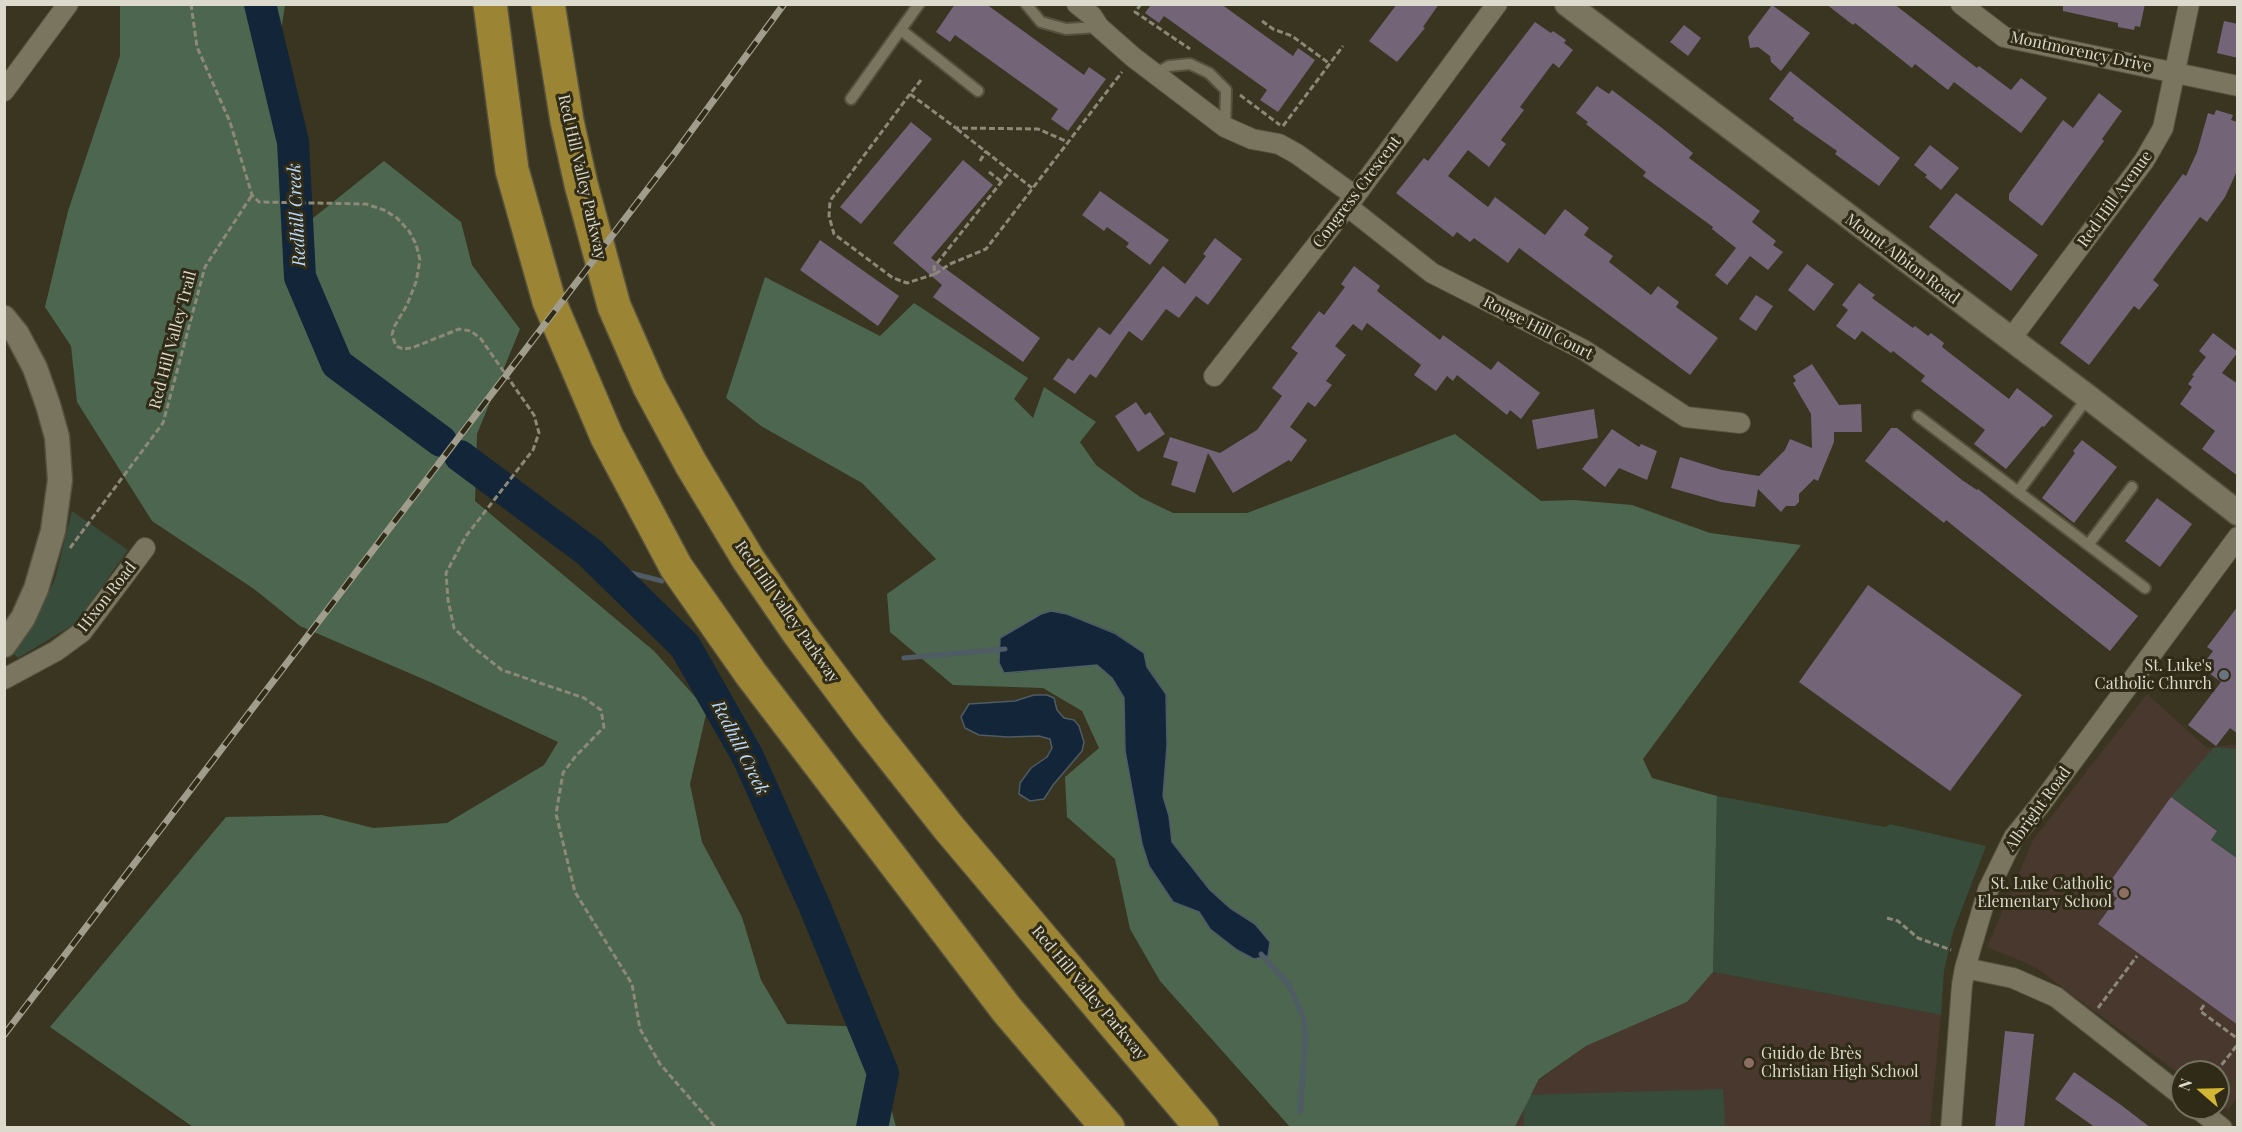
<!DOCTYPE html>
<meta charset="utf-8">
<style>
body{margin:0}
#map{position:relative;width:2242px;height:1132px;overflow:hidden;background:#393520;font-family:"Playfair Display",serif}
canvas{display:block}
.frame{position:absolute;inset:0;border:6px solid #dcdacd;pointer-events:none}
.north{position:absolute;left:2170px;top:1060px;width:60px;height:60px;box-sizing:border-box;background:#2f2b16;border:2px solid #74715f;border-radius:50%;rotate:290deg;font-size:16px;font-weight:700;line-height:24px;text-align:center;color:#dcdacd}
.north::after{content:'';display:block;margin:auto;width:21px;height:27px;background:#d4b635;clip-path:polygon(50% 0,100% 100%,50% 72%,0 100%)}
</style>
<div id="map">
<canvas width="2242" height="1132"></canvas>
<div class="frame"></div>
<div class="north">N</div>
</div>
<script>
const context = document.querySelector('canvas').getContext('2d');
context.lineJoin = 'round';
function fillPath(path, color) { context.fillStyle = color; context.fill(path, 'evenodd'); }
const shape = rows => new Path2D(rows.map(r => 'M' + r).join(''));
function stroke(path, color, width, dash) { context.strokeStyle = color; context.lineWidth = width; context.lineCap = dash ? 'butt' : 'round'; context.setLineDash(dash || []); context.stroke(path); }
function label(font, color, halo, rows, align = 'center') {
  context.font = font + ' "Playfair Display",serif'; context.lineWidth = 6; context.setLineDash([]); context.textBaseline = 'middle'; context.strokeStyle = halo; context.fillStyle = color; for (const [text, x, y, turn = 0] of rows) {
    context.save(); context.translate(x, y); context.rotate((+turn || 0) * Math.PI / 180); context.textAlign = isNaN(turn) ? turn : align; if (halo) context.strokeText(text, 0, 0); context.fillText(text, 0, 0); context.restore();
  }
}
fillPath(shape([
 [2147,694,2207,748,2237,744,2238,1096,2228,1110,2218,1103,2218,1072,2182,1072,2182,1076,2035,967,1987,947,2033,840],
 [1713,972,1941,1015,1930,1127,1515,1128,1539,1080,1586,1046,1687,1002]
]), '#49382e');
fillPath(shape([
 [72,511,128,550,76,623,18,658,14,654,39,614,55,579],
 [2214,747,2237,749,2237,859,2210,841,2217,830,2171,797],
 [1717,796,1885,827,1890,824,1986,846,1953,932,1944,971,1941,1015,1713,972],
 [1723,1089,1725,1127,1524,1127,1523,1095]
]), '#374c3a');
fillPath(shape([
 [120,5,285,5,272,92,283,177,302,227,384,161,461,222,472,265,520,329,477,434,475,501,654,651,707,710,690,784,702,842,742,917,761,980,787,1024,870,1027,896,1127,193,1127,50,1027,226,817,322,815,373,828,447,823,544,765,558,742,430,682,300,626,254,589,152,521,77,402,71,346,45,307,68,211,120,56],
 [765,277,880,336,914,303,1028,378,1014,399,1033,418,1044,387,1096,422,1080,442,1096,465,1140,497,1173,513,1247,513,1455,434,1541,501,1574,500,1632,505,1710,533,1801,545,1643,759,1652,778,1717,796,1713,972,1687,1002,1586,1046,1539,1079,1515,1127,1290,1127,1160,981,1130,929,1115,859,1067,817,1065,777,1099,748,1082,711,1043,688,953,685,890,632,887,594,936,559,862,483,761,426,726,398],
 [1051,611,1067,614,1114,632,1144,653,1147,667,1166,694,1167,746,1163,796,1169,816,1172,842,1210,890,1230,908,1255,924,1210,929,1199,912,1173,902,1149,866,1142,844,1125,751,1124,698,1112,678,1097,665,1043,669,1016,673,1000,638]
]), '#4c6650');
const water = shape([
 [1051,611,1067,614,1114,633,1144,653,1147,667,1166,694,1167,746,1163,796,1169,816,1172,842,1210,890,1230,908,1255,924,1270,942,1268,956,1254,959,1237,950,1210,929,1199,912,1173,902,1149,866,1142,844,1125,751,1124,698,1112,678,1097,665,1004,673,999,663,1000,638,1041,614,1051,611],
 [1034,695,1047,695,1054,698,1057,710,1064,718,1074,720,1079,726,1084,742,1082,751,1053,785,1044,799,1030,801,1019,794,1020,783,1031,768,1047,757,1052,748,1050,739,1039,736,1008,737,979,735,965,728,961,717,969,704,1015,701,1034,695]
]);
fillPath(water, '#122539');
stroke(water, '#4f5b65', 1.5);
stroke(shape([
 [603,566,662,581],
 [904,658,1005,649],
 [1261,954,1289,985,1304,1019,1305,1045,1300,1112]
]), '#4f5b65', 5);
stroke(shape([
 [260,4,293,142,300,277,337,364,441,441],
 [460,456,589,552,685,646,748,757,815,907,883,1073,872,1128]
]), '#122539', 32);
fillPath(shape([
 [955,4,986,4,1084,75,1089,67,1106,79,1068,131,1051,119,1058,109,955,35,950,42,936,32],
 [1149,4,1221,4,1293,56,1298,48,1315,60,1278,112,1260,100,1267,90,1164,16,1159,23,1145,13,1150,6],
 [1397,4,1439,4,1423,27,1425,28,1397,62,1369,41],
 [1826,4,1894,4,1977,68,1979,66,2011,90,2021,78,2047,98,2021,133,1954,82,1948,90,1915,64,1912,68,1855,23,1853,25],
 [2063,4,2145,4,2140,27,2135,26,2134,30,2118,27,2118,23,2063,11],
 [1772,5,1810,33,1781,71,1771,62,1770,56,1758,47,1750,48,1748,37],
 [2224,21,2238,24,2238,58,2217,53],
 [1535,22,1551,33,1553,31,1566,40,1564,43,1573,50,1559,68,1553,63,1520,107,1524,110,1501,140,1506,144,1489,167,1468,150,1448,176,1488,207,1495,197,1545,235,1565,209,1589,228,1584,235,1613,256,1609,262,1651,295,1658,286,1679,302,1676,307,1718,338,1690,375,1519,248,1508,263,1474,238,1470,242,1457,232,1453,237,1396,193,1424,158,1428,161],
 [1684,25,1701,38,1688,56,1670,42],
 [1790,71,1900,158,1879,186,1835,154,1837,151,1793,120,1794,118,1769,99],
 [1597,86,1609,94,1612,90,1662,128,1693,153,1689,158,1760,211,1752,222,1776,241,1773,245,1783,252,1768,270,1750,256,1727,285,1715,275,1736,248,1712,229,1713,227,1643,176,1646,172,1586,124,1588,122,1576,113],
 [2099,93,2122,111,2102,139,2104,141,2042,226,2009,200,2009,194,2063,120,2073,128],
 [2216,110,2233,115,2231,120,2238,122,2238,169,2225,197,2207,222,2200,217,2153,280,2159,285,2139,310,2134,306,2089,365,2060,343,2183,174,2186,176,2197,152,2208,113,2214,115],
 [911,122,932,139,861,224,840,207],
 [1930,145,1959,168,1941,190,1925,177,1927,175,1914,165],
 [963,160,993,185,931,258,1040,338,1023,362,933,297,942,285,893,243],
 [1100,191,1169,240,1150,265,1126,247,1129,243,1107,227,1104,231,1082,215],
 [1956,193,2038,255,2011,291,1929,227],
 [1215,238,1242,259,1208,305,1196,296,1179,318,1166,309,1142,341,1129,331,1096,378,1090,374,1075,394,1053,379,1068,358,1073,361,1099,327,1110,335,1163,266,1185,284,1206,256,1203,254],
 [820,240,899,296,878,326,800,270],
 [1807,264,1834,284,1814,311,1788,290],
 [1354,266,1380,286,1377,291,1440,340,1443,335,1491,370,1498,361,1540,393,1521,419,1510,410,1507,415,1457,375,1453,381,1447,376,1436,391,1414,375,1421,365,1367,323,1362,331,1353,324,1335,346,1346,355,1326,381,1332,385,1315,407,1308,402,1290,427,1307,440,1291,462,1289,460,1233,493,1208,453,1195,493,1171,485,1178,462,1163,457,1170,437,1220,453,1257,430,1282,396,1272,388,1298,353,1291,348,1319,311,1324,315,1345,287,1341,284],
 [1859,283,1875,295,1872,298,1913,328,1915,326,1928,336,1931,333,1944,343,1942,347,2009,399,2017,388,2053,416,2044,427,2042,426,2006,469,1974,444,1985,430,1921,381,1925,376,1893,351,1891,353,1862,331,1855,340,1836,326,1848,310,1842,305],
 [1756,295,1773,306,1756,331,1739,319],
 [2213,333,2238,352,2222,373,2238,384,2238,476,2202,449,2215,431,2180,404,2192,387,2188,384,2194,376,2192,375,2206,357,2199,351],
 [1812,364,1839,405,1861,404,1862,432,1834,432,1834,442,1818,481,1814,479,1799,494,1799,502,1795,506,1786,506,1781,512,1758,489,1755,507,1721,502,1671,488,1680,457,1722,470,1759,476,1785,450,1790,439,1812,448,1811,414,1793,383,1796,381,1793,376],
 [1136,402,1145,415,1150,412,1165,434,1138,452,1115,416],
 [1594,409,1598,438,1537,449,1532,420],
 [1891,428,1897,428,1962,480,1977,490,1978,489,2138,616,2110,651,1946,520,1944,523,1865,461],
 [1612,429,1639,447,1641,444,1657,451,1647,480,1619,468,1605,487,1582,469],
 [2082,440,2117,467,2074,523,2042,498,2075,453,2073,451],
 [2157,498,2192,524,2160,567,2125,541],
 [1868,585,2022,695,1950,791,1799,682],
 [2238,606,2238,734,2230,728,2216,746,2188,725,2221,682,2201,667,2213,651,2207,647],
 [2171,797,2217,831,2211,840,2238,859,2238,1025,2098,924,2117,898,2104,890],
 [2005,1031,2034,1034,2024,1128,1995,1128],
 [2074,1072,2121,1105,2151,1128,2096,1128,2055,1099]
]), '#736478');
const service = shape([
 [1026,4,1041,22,1066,29,1099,27],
 [901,30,978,91],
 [1155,74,1169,66,1190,64,1209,73,1226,90,1225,127],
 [851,99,919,4],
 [1918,416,2145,588],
 [2018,492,2088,397],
 [2088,545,2132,487]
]);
const minor = shape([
 [1077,4,1092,16,1099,27,1133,57,1225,127,1252,139,1279,144,1297,154,1355,196],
 [1961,4,2004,37,2238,86],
 [4,91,68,4],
 [1347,206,1432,273,1584,350,1686,417,1740,423],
 [2010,340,2144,161,2163,128,2189,4],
 [1214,376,1355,196,1497,4],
 [4,679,56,651,82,632,145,548],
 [1965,968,2013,978,2056,997,2182,1096],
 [2197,1108,2222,1128],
 [1951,1128,1962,985,1965,968,1988,890,2014,837,2040,805,2238,537]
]);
const tertiary = shape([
 [1567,4,2088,397,2238,513],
 [4,318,17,334,35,368,48,405,57,437,60,480,53,531,36,589,23,618,4,645]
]);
const motorway = shape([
 [490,4,512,170,549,301,607,437,676,567,751,674,1007,1010,1108,1128],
 [548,4,567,121,581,184,614,306,649,386,691,464,748,559,798,632,869,727,948,827,1202,1128]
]);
stroke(service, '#55513e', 14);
stroke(minor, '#55513e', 22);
stroke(tertiary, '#55513e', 27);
stroke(motorway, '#55513e', 36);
stroke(shape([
 [191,4,197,47,230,122,252,195,259,202,366,204,384,210,397,218,409,231,416,244,420,260,416,282,407,305,394,327,392,335,396,346,403,349,412,348,459,329,471,331,481,339,534,415,539,433,533,450,466,536,446,573,448,600,454,628,474,648,502,670,584,698,601,710,604,727,575,757,563,773,556,814,575,892,632,984,640,1029,660,1064,716,1128],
 [1141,4,1135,12,1190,49],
 [1262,21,1273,29,1292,36,1330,64],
 [921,80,910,94,956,128,1038,129,1068,142],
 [910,94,830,201,829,216,834,234,893,278,907,283,935,274,934,267,1010,171],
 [1240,95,1280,125],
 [1283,126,1343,46],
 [957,129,1032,188],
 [980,161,986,151],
 [989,172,1002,182],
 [935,274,950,264,986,249,1122,72],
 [70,548,163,423,205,267,252,195],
 [1887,918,1898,921,1918,938,1951,950],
 [2204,1005,2200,1011,2238,1039],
 [2098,1008,2137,956],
 [2216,1072,2238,1044]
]), '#8c8978', 3, [6, 3]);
stroke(service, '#79755e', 10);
stroke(minor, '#79755e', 20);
stroke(tertiary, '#79755e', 24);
stroke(motorway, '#9b8535', 33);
const rail = shape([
 [4,1035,675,153,784,4]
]);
stroke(rail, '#a09d8d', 7);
stroke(rail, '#2f2b16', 4.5, [14]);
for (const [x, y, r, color] of [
 [2224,675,6,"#6b7280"],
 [2124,893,6,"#8d6e63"],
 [1749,1063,6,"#8d6e63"]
]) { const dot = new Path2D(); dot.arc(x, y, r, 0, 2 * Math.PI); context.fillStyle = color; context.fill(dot); stroke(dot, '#2f2b16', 2); }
label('16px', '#dcdacd', '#2f2b16', [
 ["Montmorency Drive",2081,52,12],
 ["Red Hill Valley Parkway",582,177,77],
 ["Congress Crescent",1357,192,-53],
 ["Red Hill Avenue",2115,199,-54],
 ["Mount Albion Road",1902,259,37],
 ["Rouge Hill Court",1538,328,27],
 ["Red Hill Valley Trail",173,340,-75],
 ["Hixon Road",107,597,-52],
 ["Red Hill Valley Parkway",787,612,55],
 ["Albright Road",2038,809,-54],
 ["Red Hill Valley Parkway",1089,993,50]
]);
label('16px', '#dcdacd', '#2f2b16', [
 ["St. Luke's",2212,666],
 ["Catholic Church",2212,684],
 ["St. Luke Catholic",2112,884],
 ["Elementary School",2112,902],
 ["Guido de Brès",1761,1054,"left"],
 ["Christian High School",1761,1072,"left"]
], 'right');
label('italic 18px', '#badaff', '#2f2b16', [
 ["Redhill Creek",297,215,-93],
 ["Redhill Creek",740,748,63]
]);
</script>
